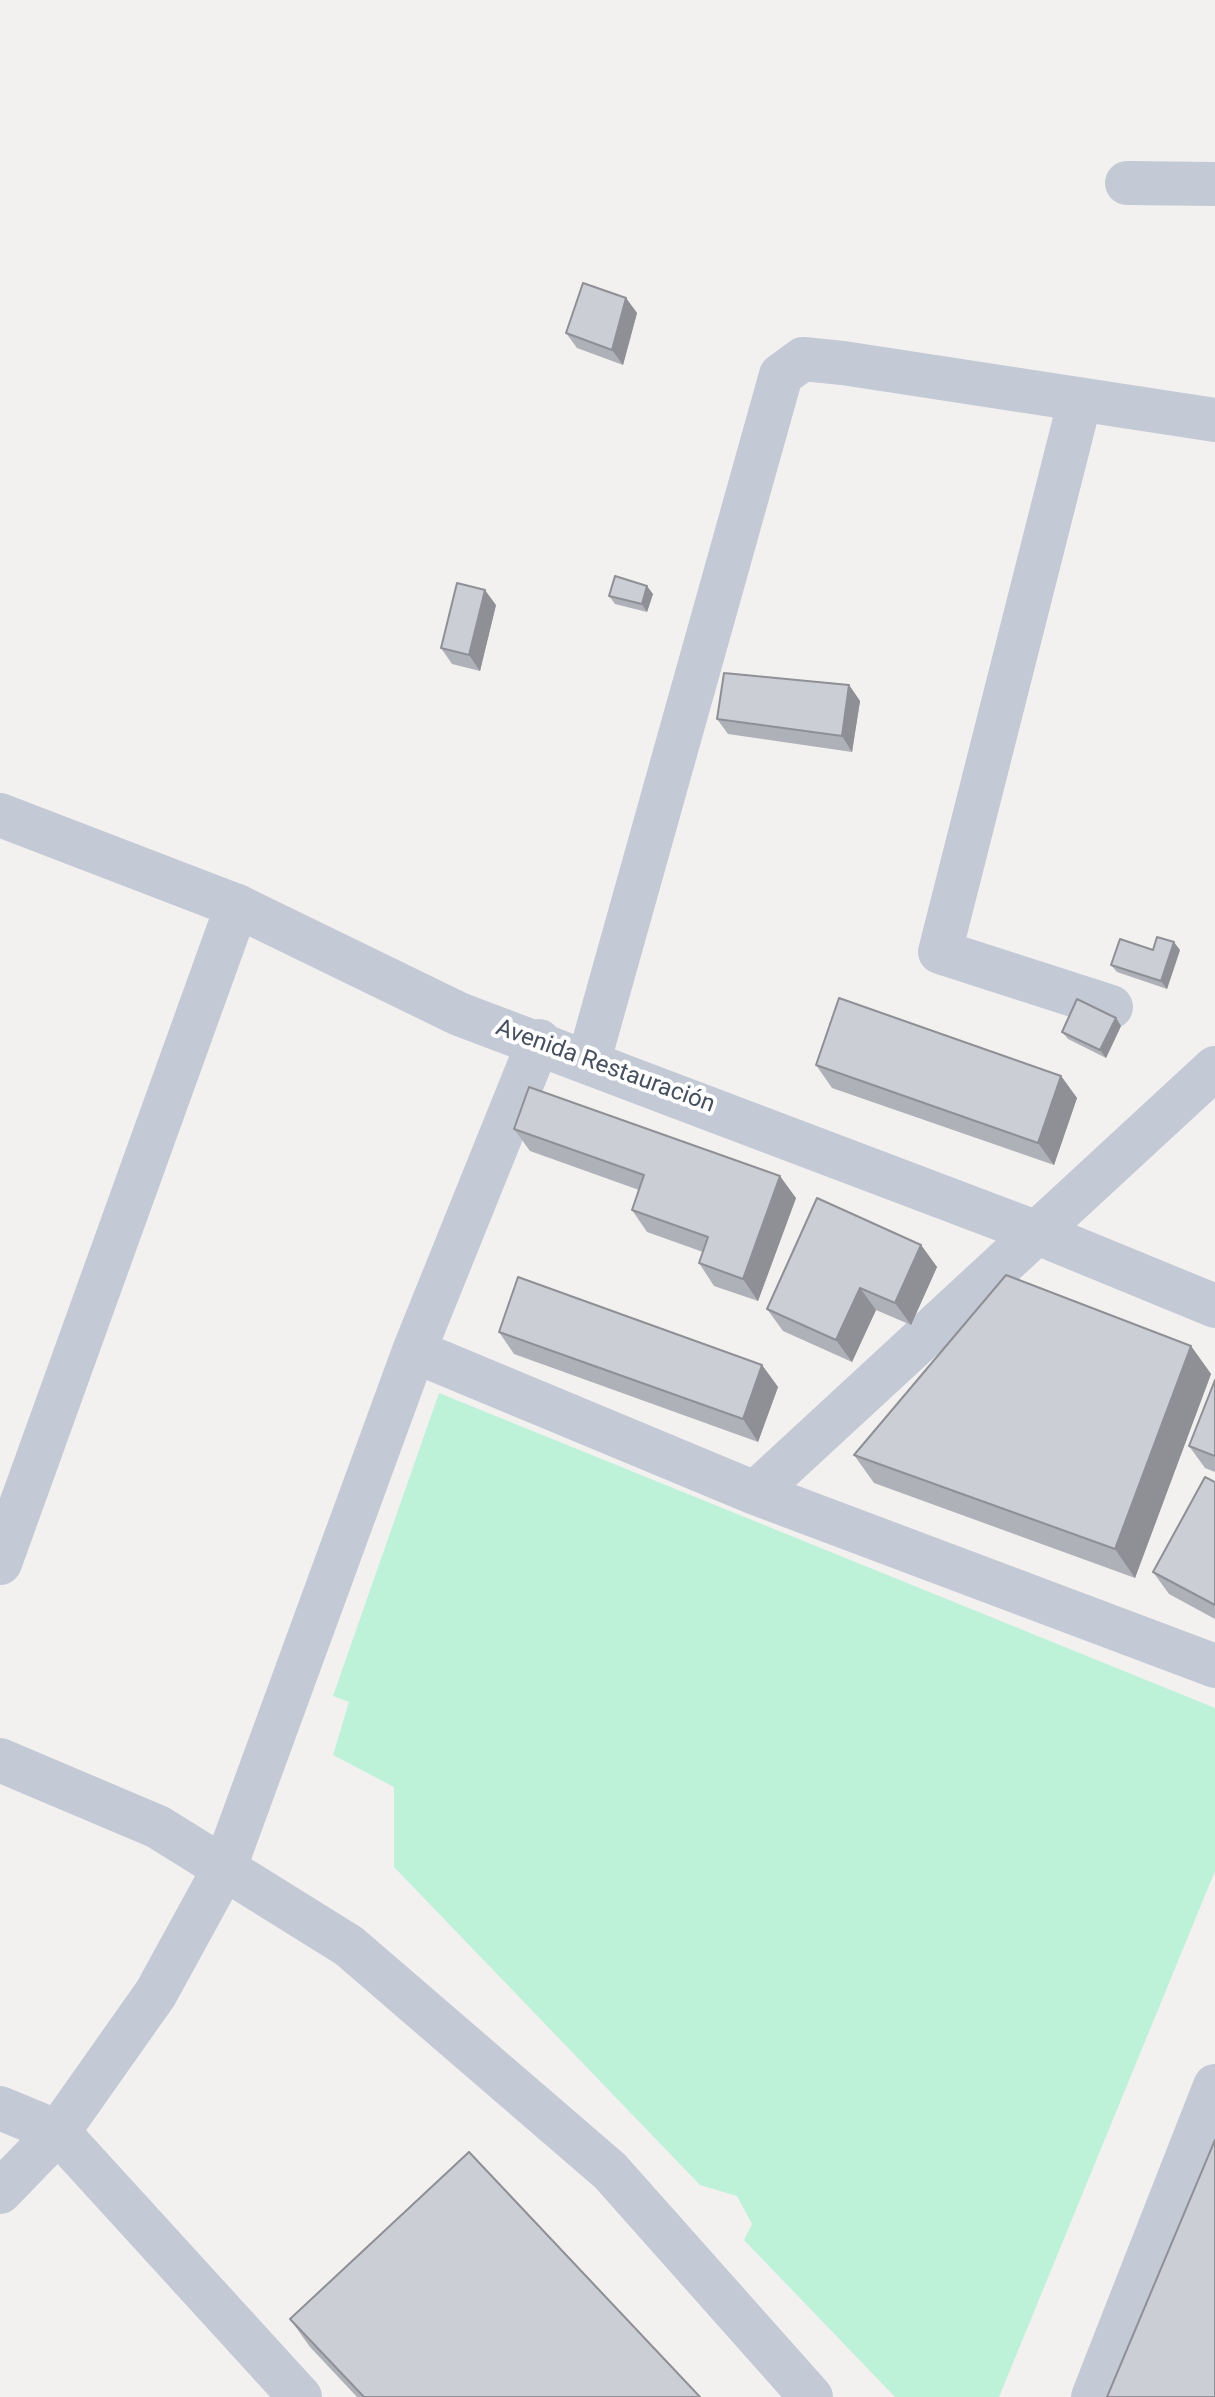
<!DOCTYPE html>
<meta charset="utf-8">
<style>
body{margin:0}
canvas{display:block;background:#f3f0f0}
</style>
<canvas width="1215" height="2397"></canvas>
<script>
const context = document.querySelector('canvas').getContext('2d');
context.lineJoin = 'round';
function fillPath(path, color) { context.fillStyle = color; context.fill(path, 'evenodd'); }
const shape = rows => new Path2D(rows.map(r => 'M' + r).join(''));
function stroke(path, color, width, dash) { context.strokeStyle = color; context.lineWidth = width; context.lineCap = dash ? 'butt' : 'round'; context.setLineDash(dash || []); context.stroke(path); }
function label(font, color, halo, rows, align = 'center') {
  context.font = font + ' Roboto,sans-serif'; context.lineWidth = 8; context.setLineDash([]); context.textBaseline = 'middle'; context.strokeStyle = halo; context.fillStyle = color; for (const [text, x, y, turn = 0] of rows) {
    context.save(); context.translate(x, y); context.rotate((+turn || 0) * Math.PI / 180); context.textAlign = isNaN(turn) ? turn : align; if (halo) context.strokeText(text, 0, 0); context.fillText(text, 0, 0); context.restore();
  }
}
fillPath(shape([
 [439,1393,1215,1708,1215,1871,999,2397,895,2397,744,2240,752,2224,737,2196,700,2185,394,1867,394,1787,333,1755,349,1702,333,1696]
]), '#bdf2d9');
stroke(shape([
 [1127,183,1215,184],
 [1080,400,940,952,1111,1007],
 [589,1060,781,375,803,359,843,363,1215,420],
 [414,1351,755,1493,1215,1666],
 [755,1493,1215,1068],
 [0,1563,237,906],
 [0,1760,158,1827,349,1946,610,2171,811,2397],
 [0,2108,58,2132,300,2397],
 [0,2192,58,2132,156,1993,225,1867,414,1351,539,1041],
 [1093,2397,1215,2086]
]), '#c3cad6', 44);
stroke(shape([
 [0,815,237,906,459,1014,1035,1232,1215,1306]
]), '#c3cad6', 44);
fillPath(shape([
 [626,298,637,313,623,365,577,348,566,333],
 [653,594,647,612,615,604,609,596],
 [496,605,480,671,452,664,441,648],
 [849,685,860,701,852,752,728,734,717,719],
 [1153,950,1180,950,1167,989,1117,972,1111,965],
 [1116,1018,1121,1026,1106,1058,1068,1039,1062,1032],
 [816,1065,1061,1076,1077,1098,1054,1165,832,1088],
 [514,1129,796,1198,758,1301,714,1286,699,1263,703,1252,647,1232,632,1210,639,1190,530,1151],
 [921,1245,937,1267,911,1325,876,1310,852,1362,783,1331,767,1309],
 [499,1332,762,1365,778,1387,758,1442,514,1354],
 [1191,1346,1211,1374,1135,1578,874,1483,854,1455],
 [1215,1380,1215,1472,1205,1468,1189,1446],
 [1215,1482,1215,1619,1169,1594,1153,1572],
 [290,2319,700,2397,357,2397,310,2347]
]), '#afb1b8');
fillPath(shape([
 [626,298,637,313,623,365,612,350],
 [647,586,653,594,647,612,642,604],
 [485,590,496,605,480,671,469,655],
 [849,685,860,701,852,752,842,736],
 [1174,942,1180,950,1167,989,1161,981],
 [1116,1018,1121,1026,1106,1058,1100,1050],
 [1061,1076,1077,1098,1054,1165,1038,1143],
 [780,1176,796,1198,758,1301,743,1279],
 [921,1245,937,1267,911,1325,895,1303],
 [860,1288,876,1310,852,1362,836,1340],
 [1191,1346,1211,1374,1135,1578,1115,1549],
 [762,1365,778,1387,758,1442,743,1419]
]), '#8f9096');
const building = shape([
 [583,283,626,298,612,350,566,333,583,283],
 [615,576,647,586,642,604,609,596,615,576],
 [457,583,485,590,469,655,441,648,457,583],
 [724,673,849,685,842,736,717,719,724,673],
 [1157,937,1174,942,1161,981,1111,965,1120,939,1153,950,1157,937],
 [839,998,1061,1076,1038,1143,816,1065,839,998],
 [1077,999,1116,1018,1100,1050,1062,1032,1077,999],
 [529,1087,780,1176,743,1279,699,1263,708,1237,632,1210,644,1175,514,1129,529,1087],
 [817,1198,921,1245,895,1303,860,1288,836,1340,767,1309,817,1198],
 [1006,1275,1191,1346,1115,1549,854,1455,1006,1275],
 [518,1277,762,1365,743,1419,499,1332,518,1277],
 [1215,1380,1215,1456,1189,1446,1215,1380],
 [1205,1477,1215,1482,1215,1605,1153,1572,1205,1477],
 [1215,2140,1215,2397,1107,2397,1215,2140],
 [469,2152,700,2397,364,2397,290,2319,469,2152]
]);
fillPath(building, '#ccced6');
stroke(building, '#8f9096', 2);
label('24px', '#47505f', '#fff', [
 ["Avenida Restauración",605,1067,20]
]);
</script>
